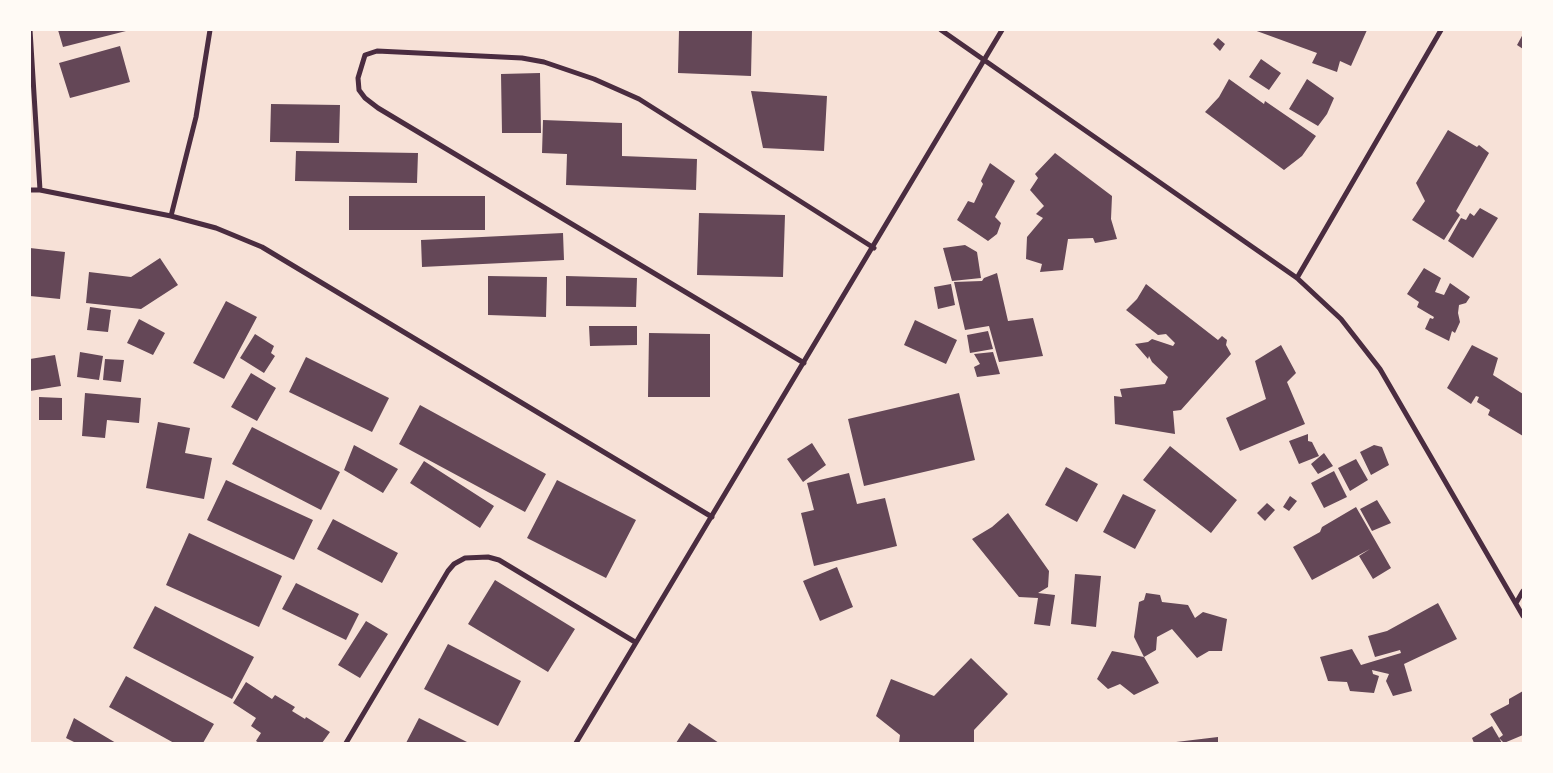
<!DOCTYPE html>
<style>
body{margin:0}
#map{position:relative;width:1553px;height:773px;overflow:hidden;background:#f7e1d7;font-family:Overpass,sans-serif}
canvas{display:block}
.frame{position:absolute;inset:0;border:31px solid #fffaf5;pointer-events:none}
</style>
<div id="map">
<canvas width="1553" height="773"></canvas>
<div class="frame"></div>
</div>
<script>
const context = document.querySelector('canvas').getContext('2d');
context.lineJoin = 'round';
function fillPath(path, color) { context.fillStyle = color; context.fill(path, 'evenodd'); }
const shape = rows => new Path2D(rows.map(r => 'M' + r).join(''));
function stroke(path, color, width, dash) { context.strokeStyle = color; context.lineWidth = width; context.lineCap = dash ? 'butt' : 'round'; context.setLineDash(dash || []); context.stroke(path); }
fillPath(shape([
 [58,30,126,30,126,31,63,47],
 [679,30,752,30,751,76,678,73],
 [1254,30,1367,30,1351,66,1340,61,1337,72,1312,63,1317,53],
 [1523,34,1523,49,1517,45],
 [1218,38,1225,44,1220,51,1213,44],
 [120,46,130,82,70,98,59,63],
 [1261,59,1281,73,1269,90,1249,77],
 [540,73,541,133,502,133,501,74],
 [1229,79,1264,104,1265,101,1316,136,1302,156,1284,170,1205,112,1219,97],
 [1307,79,1334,98,1327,114,1318,126,1289,109],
 [751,91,827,96,824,151,763,148],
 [271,104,340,105,339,143,270,142],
 [543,120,622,123,622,156,697,159,696,190,566,185,567,154,542,153],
 [1448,130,1477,147,1479,145,1489,153,1456,211,1460,215,1444,240,1412,220,1425,201,1416,183],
 [296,151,418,153,417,183,295,181],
 [1055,153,1112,196,1111,219,1117,239,1095,243,1093,238,1068,239,1063,270,1040,272,1042,264,1026,259,1027,237,1043,218,1036,214,1044,206,1030,190,1038,178,1035,174],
 [990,163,1015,181,995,217,1001,223,997,234,988,241,957,220,968,201,974,203,983,184,981,181],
 [349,196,485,196,485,230,349,230],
 [1480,208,1498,218,1473,258,1448,241,1461,218,1466,220,1470,213,1474,216],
 [699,213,785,215,783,277,697,275],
 [563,233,564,260,422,267,421,240],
 [965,245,977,252,981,278,952,281,943,248],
 [30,248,65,252,60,299,30,296],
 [160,258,178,285,141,309,86,303,89,272,131,277],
 [1424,268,1441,278,1435,292,1444,295,1450,283,1470,297,1466,303,1459,305,1458,313,1460,322,1455,333,1452,331,1449,341,1425,329,1430,318,1433,319,1434,317,1417,307,1419,302,1407,294],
 [997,273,1008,321,1033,318,1043,356,999,362,989,326,965,330,954,282,982,281,984,278],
 [488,276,547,277,546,317,488,315],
 [566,276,637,278,636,307,566,306],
 [951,284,955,305,938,309,934,287],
 [1146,284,1218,340,1222,336,1227,340,1226,345,1231,354,1181,410,1173,411,1175,434,1115,424,1114,396,1122,397,1120,389,1165,384,1168,377,1152,362,1149,356,1148,359,1135,344,1148,342,1152,339,1173,346,1175,343,1166,334,1158,335,1126,310,1137,299],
 [226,301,257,317,224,379,193,363],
 [90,307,111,310,108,332,87,330],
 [139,319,165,333,153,355,127,343],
 [915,320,957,340,946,364,904,345],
 [589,326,637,326,637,345,590,346],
 [988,331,993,349,970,353,967,335],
 [649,333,710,334,710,397,648,397],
 [255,334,274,346,271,353,275,356,264,373,240,358],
 [1281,345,1296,373,1287,382,1305,424,1240,451,1226,418,1266,399,1255,361],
 [1472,345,1498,358,1493,375,1523,394,1523,436,1488,415,1490,410,1477,402,1479,397,1476,396,1471,404,1447,388],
 [80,352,103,356,99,380,77,377],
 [993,352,1000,374,977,377,974,367,980,364,974,354],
 [55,355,61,386,30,391,30,359],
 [306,357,389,398,372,432,289,392],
 [105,359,124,360,121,382,103,380],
 [251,373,276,388,257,421,231,407],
 [85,393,141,398,139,423,107,420,105,438,82,436],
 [959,393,975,460,864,486,848,419],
 [39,397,62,398,62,420,39,420],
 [420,405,546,474,525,512,399,444],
 [158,422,190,428,185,453,212,458,204,499,146,488],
 [252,427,340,472,321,510,232,464],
 [1308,434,1308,441,1312,442,1319,456,1299,464,1289,441],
 [812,443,826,465,803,482,787,459],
 [354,445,398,469,383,493,344,470],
 [1374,445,1382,447,1389,465,1371,475,1360,452],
 [1170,446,1237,500,1211,533,1143,480],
 [1324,453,1333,466,1318,474,1311,464],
 [1356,459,1368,480,1350,491,1338,468],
 [424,461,494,506,480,528,410,483],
 [1066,467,1098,484,1077,522,1045,505],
 [1334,471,1347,497,1324,508,1311,483],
 [849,473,857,504,885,498,897,546,814,566,801,513,814,510,807,483],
 [226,480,313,520,294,560,207,520],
 [557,480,636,520,606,578,527,538],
 [1123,494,1156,510,1135,549,1103,532],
 [1290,496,1297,501,1289,511,1283,507],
 [1377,500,1391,523,1372,531,1360,509],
 [1267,503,1275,510,1265,521,1257,513],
 [1356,507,1391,568,1373,579,1359,556,1370,549,1312,580,1293,547,1320,532,1322,527],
 [1008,513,1049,571,1048,587,1038,593,1055,595,1050,626,1034,624,1038,598,1019,597,972,539,992,527],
 [333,519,398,553,382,583,317,549],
 [189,533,282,576,259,627,166,585],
 [837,567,853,607,820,621,803,581],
 [1075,574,1101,576,1096,627,1071,624],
 [495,580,575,629,548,672,468,624],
 [296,583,359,614,346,640,282,609],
 [1146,593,1160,595,1162,602,1188,605,1195,618,1203,612,1227,619,1222,651,1209,651,1197,658,1172,629,1157,637,1156,650,1144,657,1134,637,1139,602,1144,600],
 [1438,603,1457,639,1404,664,1412,691,1393,696,1386,681,1389,674,1372,670,1373,674,1379,676,1374,693,1350,691,1347,682,1328,681,1320,657,1352,649,1361,665,1401,653,1400,650,1375,657,1368,636,1387,631],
 [155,606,254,657,232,699,133,648],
 [366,621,388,634,360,678,338,665],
 [448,644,521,681,498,726,424,689],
 [1112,651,1144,657,1159,683,1134,695,1120,684,1108,689,1097,679],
 [971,658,1008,694,974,730,974,743,899,743,900,735,876,716,891,679,934,696],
 [126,676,214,724,203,743,174,743,109,707],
 [246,682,272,699,275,695,295,707,292,711,305,719,306,717,330,732,322,743,259,743,256,741,261,733,251,726,256,718,233,703],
 [1523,691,1523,735,1504,743,1499,738,1503,735,1490,714,1509,704,1509,699],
 [74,718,116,743,76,743,66,738],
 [419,718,469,743,406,743],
 [689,723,719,743,676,743],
 [1492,726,1502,743,1474,743,1472,738],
 [1218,737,1218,743,1176,743,1176,742]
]), '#644757');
stroke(shape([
 [30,30,40,190],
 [941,30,1297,278,1341,319,1380,369,1523,616],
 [30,190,40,190,171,216,216,228,262,247,712,517],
 [171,216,196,117,210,30],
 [1297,278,1441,30],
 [804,363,378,108,365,98,359,90,358,78,365,55,377,51,522,58,544,62,594,79,639,99,874,248],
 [1516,603,1523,591],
 [346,743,448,571,454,564,465,558,488,557,499,560,635,642],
 [576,743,1002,30]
]), '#4a2c40', 5);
</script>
